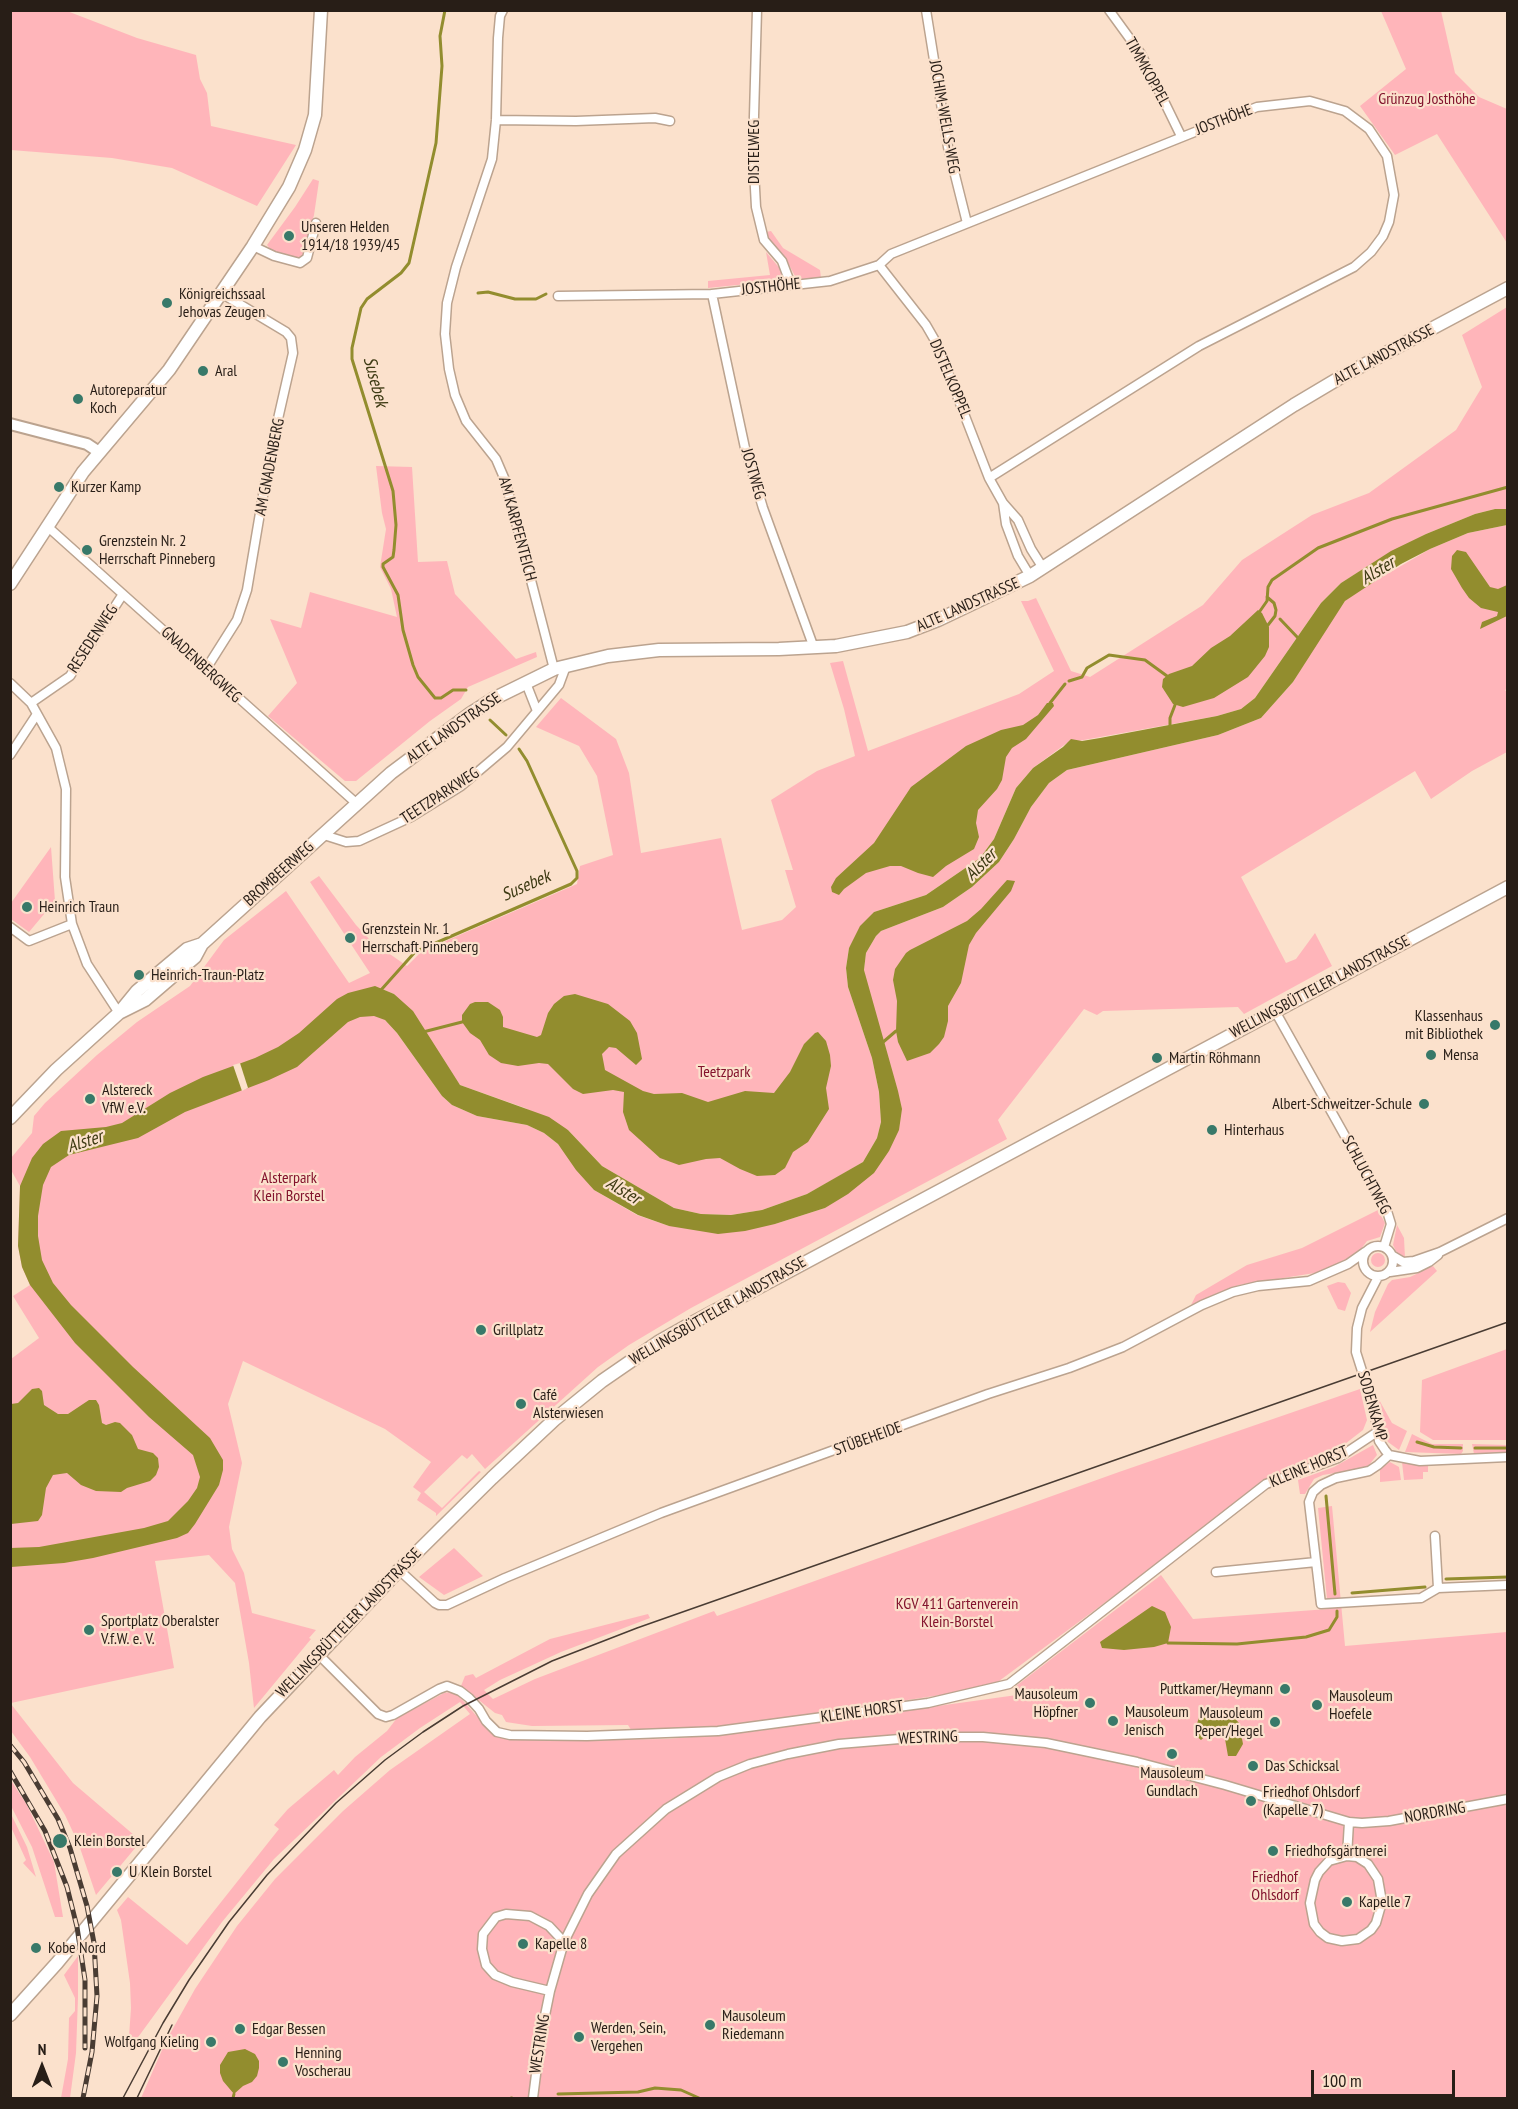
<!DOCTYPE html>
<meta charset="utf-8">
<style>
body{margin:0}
#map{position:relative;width:1518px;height:2109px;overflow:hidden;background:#fbe1cc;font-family:"PT Sans Narrow",sans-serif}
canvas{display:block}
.frame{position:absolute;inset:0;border:12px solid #281e17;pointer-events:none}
.north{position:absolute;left:12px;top:2037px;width:60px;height:60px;-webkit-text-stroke:4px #fbe1cc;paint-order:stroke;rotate:0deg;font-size:16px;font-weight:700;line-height:24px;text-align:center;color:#281e17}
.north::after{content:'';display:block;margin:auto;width:21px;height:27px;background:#281e17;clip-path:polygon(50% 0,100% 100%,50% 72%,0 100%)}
.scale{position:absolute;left:1311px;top:2070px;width:144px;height:27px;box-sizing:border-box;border:3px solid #281e17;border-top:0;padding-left:8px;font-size:18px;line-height:21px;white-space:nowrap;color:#281e17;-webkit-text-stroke:4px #fbe1cc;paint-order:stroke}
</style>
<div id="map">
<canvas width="1518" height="2109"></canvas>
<div class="frame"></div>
<div class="north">N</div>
<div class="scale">100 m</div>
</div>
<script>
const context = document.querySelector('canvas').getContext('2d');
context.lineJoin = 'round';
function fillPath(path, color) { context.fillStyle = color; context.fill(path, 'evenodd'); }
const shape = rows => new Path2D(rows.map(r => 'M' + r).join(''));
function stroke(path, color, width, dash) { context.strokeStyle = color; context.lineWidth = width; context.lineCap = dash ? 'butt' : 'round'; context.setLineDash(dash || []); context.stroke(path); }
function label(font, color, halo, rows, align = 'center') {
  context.font = font + ' "PT Sans Narrow",sans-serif'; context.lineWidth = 4.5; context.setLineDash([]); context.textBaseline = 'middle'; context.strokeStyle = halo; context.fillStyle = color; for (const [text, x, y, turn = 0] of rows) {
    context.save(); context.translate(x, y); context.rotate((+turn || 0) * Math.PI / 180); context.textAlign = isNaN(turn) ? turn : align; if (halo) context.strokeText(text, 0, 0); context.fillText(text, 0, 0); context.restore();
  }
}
fillPath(shape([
 [10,11,67,11,137,38,196,55,200,79,207,93,211,126,296,145,257,206,172,168,112,158,11,150],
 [1381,11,1441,11,1455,73,1479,97,1507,109,1507,243,1437,134,1395,155,1360,106,1406,69],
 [313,179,319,181,314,215,303,256,297,259,272,251,267,245,295,207],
 [771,231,783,248,820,270,821,278,803,280,795,276,787,261,770,242,766,232],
 [766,252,782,271,780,277,776,281,708,288,708,281,770,275],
 [1507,307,1507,509,1495,509,1475,514,1426,534,1391,552,1341,583,1321,603,1255,698,1241,709,1217,716,1067,743,1033,768,1016,788,994,839,980,858,926,895,874,912,849,948,846,968,848,987,872,1058,879,1092,881,1122,877,1138,863,1162,836,1178,807,1194,762,1210,731,1215,701,1214,674,1208,602,1166,568,1130,525,1108,460,1085,394,994,382,989,385,1020,397,1033,442,1096,452,1105,477,1116,527,1125,544,1133,558,1144,594,1190,637,1215,669,1226,775,1224,825,1208,889,1151,864,970,866,953,876,936,881,931,943,907,972,887,999,862,1014,839,1031,807,1049,783,1067,770,1218,735,1261,718,1293,682,1324,631,1345,601,1353,594,1430,549,1468,533,1507,525,1508,688,1505,690,1508,694,1507,752,1472,771,1431,799,1415,771,1241,877,1286,963,1296,959,1315,933,1332,966,1244,1014,1238,1007,1103,1011,1097,1015,1084,1009,998,1120,1007,1139,691,1308,629,1345,598,1367,485,1469,472,1454,467,1459,462,1455,424,1492,442,1508,479,1471,481,1472,436,1516,436,1513,417,1500,421,1493,413,1487,431,1462,385,1429,243,1361,228,1404,242,1463,229,1527,232,1549,244,1573,252,1613,316,1630,309,1638,311,1639,254,1708,249,1663,235,1583,209,1555,155,1561,174,1668,11,1703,11,1359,39,1338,13,1296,30,1285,22,1267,18,1246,20,1186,11,1170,11,1158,32,1133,34,1116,45,1103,97,1055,137,1022,190,986,224,940,286,891,349,983,370,973,310,882,319,876,356,925,371,941,407,966,419,954,448,940,577,884,580,866,613,855,597,776,579,746,536,727,561,698,616,739,629,773,641,853,721,838,742,930,782,920,796,907,785,870,793,870,771,800,817,771,855,756,844,709,830,663,843,661,868,751,1019,694,1054,671,1021,601,1028,601,1036,598,1071,671,1090,677,1203,605,1242,560,1312,515,1369,493,1456,430,1482,387,1462,335],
 [376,466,412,467,418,562,447,561,455,594,516,659,536,652,537,657,468,687,461,699,430,721,356,781,345,781,268,716,297,683,270,619,301,628,310,592,397,617,391,589,380,567,386,529,382,513],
 [51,847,55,901,29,932,11,919,11,903],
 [1378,1210,1385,1223,1380,1237,1367,1241,1358,1253,1321,1272,1239,1285,1191,1305,1196,1295,1247,1265,1302,1248],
 [1397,1225,1404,1238,1405,1258,1398,1255,1393,1245],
 '1371 1260a7 7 0 1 1 14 0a7 7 0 1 1-14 0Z',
 [1433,1266,1437,1271,1370,1332,1375,1312,1388,1284,1392,1280,1410,1277],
 [1338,1282,1345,1283,1351,1293,1345,1311,1338,1309,1327,1286],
 [1507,1349,1507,1440,1433,1440,1420,1432,1422,1380],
 [1360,1389,1367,1420,1363,1430,1341,1447,1321,1459,1264,1480,1215,1521,995,1684,980,1689,717,1729,633,1733,628,1725,532,1726,506,1722,502,1715,495,1713,461,1686,465,1676,473,1674,476,1678,550,1639,648,1614,650,1618,561,1652,500,1680,484,1690,493,1699,535,1679,714,1611,717,1616,1119,1472],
 [1377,1396,1392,1423,1407,1431,1399,1450,1388,1442,1383,1434],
 [1412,1434,1432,1444,1463,1444,1463,1451,1461,1454,1405,1452],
 [1472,1444,1507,1445,1507,1453,1474,1454],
 [1373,1445,1377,1455,1369,1465,1370,1467,1323,1475,1314,1479,1305,1494,1300,1494,1298,1480,1334,1467],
 [1390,1462,1399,1467,1401,1480,1380,1482,1380,1469],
 [1402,1462,1428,1463,1428,1472,1423,1472,1423,1479,1404,1480],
 [1332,1506,1345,1646,1507,1632,1507,2098,141,2098,166,2041,195,1989,237,1926,275,1879,343,1811,390,1770,470,1714,460,1702,420,1728,381,1757,274,1859,222,1922,128,2051,131,2008,130,1983,121,1920,117,1910,128,1897,187,1945,279,1829,274,1825,288,1809,334,1770,338,1775,355,1757,387,1731,397,1718,444,1693,451,1692,458,1695,482,1722,510,1738,590,1740,667,1739,750,1732,1017,1695,1016,1686,1161,1575,1193,1619,1328,1609,1318,1508],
 [454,1548,483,1576,444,1595,419,1577],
 [11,1704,73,1783,141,1841,96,1895,79,1845,65,1815,30,1757,11,1731],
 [10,1779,27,1805,54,1862,63,1917,55,1917,32,1847,11,1806],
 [11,1814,27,1847,36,1877,23,1863,26,1860,11,1827],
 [78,1956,78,1998,76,2053,70,2098,61,2098,68,2059,69,2018,75,2011,75,1998,64,1975]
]), '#ffb5ba');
fillPath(shape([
 [1495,509,1507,509,1507,525,1468,533,1430,549,1401,564,1345,601,1293,682,1261,718,1218,735,1067,770,1049,783,1031,807,1014,839,999,862,972,887,943,907,881,931,876,936,866,953,864,970,898,1091,902,1109,899,1130,889,1151,874,1173,848,1194,825,1208,775,1224,745,1231,718,1234,669,1226,638,1215,594,1190,576,1170,558,1144,544,1133,527,1125,477,1116,452,1105,442,1096,397,1033,385,1020,374,1016,360,1017,348,1022,297,1067,269,1080,185,1112,138,1138,69,1155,51,1167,43,1185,38,1216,38,1236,42,1260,53,1283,71,1305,133,1367,210,1438,223,1460,223,1470,219,1485,195,1524,188,1533,177,1538,93,1558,64,1563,11,1567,10,1548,39,1547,144,1528,168,1521,188,1501,197,1488,200,1477,193,1455,149,1417,75,1343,30,1285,22,1267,18,1246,20,1186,32,1158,43,1144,61,1131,106,1127,122,1123,170,1093,203,1077,255,1058,278,1047,299,1033,337,999,348,993,375,986,394,994,413,1011,460,1085,549,1117,568,1130,602,1166,674,1208,701,1214,731,1215,762,1210,807,1194,863,1162,877,1138,881,1122,879,1092,872,1058,848,987,846,968,849,948,860,926,874,912,926,895,980,858,994,839,1016,788,1033,768,1063,747,1071,739,1082,741,1100,738,1217,716,1241,709,1255,698,1321,603,1341,583,1391,551,1426,534,1475,514],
 [1457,550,1466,552,1490,587,1498,589,1507,585,1507,616,1480,629,1482,622,1497,616,1498,612,1481,608,1469,598,1462,588,1451,569,1452,556],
 [1258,610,1262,613,1269,627,1269,647,1265,656,1248,677,1214,698,1183,707,1173,704,1162,687,1163,679,1169,674,1192,666,1211,648,1230,636],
 [1047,703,1053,703,1054,706,1026,739,1012,748,1006,757,1002,780,997,789,978,810,976,823,979,837,974,849,946,866,933,877,918,873,901,866,890,866,866,873,844,889,839,895,832,892,831,887,836,878,874,843,911,787,966,746,1001,730,1023,725,1038,715],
 [1007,880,1015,881,1011,891,976,933,969,945,961,983,948,1006,948,1021,944,1037,939,1044,930,1053,907,1061,898,1042,896,1031,897,1001,893,980,895,969,906,953,910,950,967,921,981,909],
 [575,994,608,1004,630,1021,637,1033,642,1059,636,1065,616,1048,609,1047,602,1054,605,1070,643,1091,654,1094,682,1093,708,1102,745,1091,774,1093,790,1072,804,1044,815,1033,818,1032,826,1041,830,1055,831,1066,826,1088,829,1109,808,1142,793,1152,785,1168,775,1175,757,1176,740,1169,720,1158,706,1159,679,1165,660,1158,629,1130,623,1112,624,1092,613,1090,583,1094,573,1089,548,1064,539,1063,518,1066,501,1063,489,1055,480,1040,470,1033,462,1022,462,1015,470,1004,475,1002,488,1002,500,1010,503,1017,503,1027,537,1037,541,1035,548,1013,554,1004,564,996],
 [39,1388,42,1391,44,1405,58,1414,68,1414,89,1400,96,1400,99,1405,102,1423,106,1425,115,1422,120,1423,132,1435,138,1449,153,1453,158,1458,159,1467,156,1475,150,1481,127,1488,121,1492,96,1491,81,1485,67,1473,53,1475,46,1488,42,1515,38,1521,11,1524,11,1404,18,1403,32,1389],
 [1152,1606,1165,1612,1171,1627,1168,1643,1154,1647,1124,1650,1102,1648,1100,1642],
 [1214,1709,1230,1713,1239,1723,1243,1744,1236,1756,1228,1756,1225,1739,1217,1731,1211,1731,1201,1740,1194,1734,1199,1717],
 [245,2049,255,2054,259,2061,259,2068,257,2076,252,2082,243,2086,234,2094,223,2081,220,2073,220,2065,228,2052]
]), '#928d2e');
fillPath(shape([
 [240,1063,248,1088,242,1091,233,1065]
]), '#fbe1cc');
stroke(shape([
 [445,10,440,36,442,66,436,143,409,263,401,273,367,299,361,308,352,348,352,359,393,491,396,525,394,550,393,557,383,564,383,567,398,595,403,630,413,665,418,677,435,698,441,698,453,690,466,690],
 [478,293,488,292,515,299,536,299,546,294],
 [1267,597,1274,603,1276,610,1275,616,1268,625],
 [1260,611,1267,601,1268,587,1272,580,1318,548,1392,519,1508,487],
 [1280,619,1299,639],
 [1069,681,1082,677,1087,668,1109,655,1145,660,1167,676],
 [1050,703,1065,684],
 [490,720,506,735],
 [1170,726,1170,718,1175,705],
 [381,990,415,952,571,884,577,878,577,871,527,761,519,749],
 [423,1032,462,1022],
 [882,1043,896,1031],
 [1417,1442,1434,1447,1461,1448],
 [1475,1448,1508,1448],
 [1326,1496,1335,1594],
 [1446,1579,1508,1577],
 [1352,1593,1425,1587],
 [1168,1643,1237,1644,1306,1637,1329,1630,1337,1617,1337,1611],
 [558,2094,638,2092,655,2088,681,2090,699,2098],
 [233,2098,234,2094],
 [511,2098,512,2098]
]), '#928d2e', 3);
const minor = shape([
 [503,10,500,16,498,38,496,120,492,159,456,267,447,303,445,334,449,369,455,395,466,421,496,459,505,480,554,669],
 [757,10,753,151,756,207,764,240,782,261,791,285],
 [926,10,948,147,967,223],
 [1109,10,1141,54,1181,136],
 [496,120,576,121,655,118,670,121],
 [253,246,274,256,300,263,307,258,316,223],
 [879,265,926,325,937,344,989,478,1003,503,1018,520,1031,549,1043,568],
 [712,294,745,448,763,508,814,648],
 [558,296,712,294,830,281,879,265,891,254,1257,107,1310,101,1345,111,1369,129,1387,156,1394,195,1389,222,1383,236,1371,252,1354,267,1199,346,989,478],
 [1003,503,1006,524,1018,556,1030,576],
 [48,527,356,803],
 [206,669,237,620,247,590,270,454,293,353,291,338,286,332,221,293],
 [10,683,31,703,56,748,66,789,65,877,72,924,87,964,119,1013],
 [526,683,537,711],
 [31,703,70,676,123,594],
 [10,755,37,714],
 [324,835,346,842,359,841,411,817,461,786,507,747,559,685,566,666],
 [10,927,29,941,72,924],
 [1275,1011,1387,1211,1391,1224,1384,1247],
 '1363 1261a15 15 0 1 1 30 0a15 15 0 1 1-30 0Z',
 [1393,1256,1403,1262,1414,1261,1440,1252,1508,1218],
 [1390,1272,1417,1268,1429,1262,1438,1255],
 [1378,1277,1362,1308,1357,1328,1356,1352,1374,1409,1379,1441,1385,1450,1389,1455,1420,1461,1508,1457],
 [1389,1455,1378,1465,1369,1471,1336,1478,1321,1485,1313,1492,1309,1502,1321,1604,1421,1598,1438,1588,1508,1585],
 [1435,1536,1438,1588],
 [399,1570,435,1603,439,1605,447,1605,505,1578,661,1513,988,1394,1069,1368,1123,1347,1202,1305,1233,1292,1258,1286,1309,1281,1348,1264,1365,1252],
 [1216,1572,1316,1562],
 [318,1654,378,1714,386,1717,393,1715,439,1689,447,1686,460,1691,469,1698,479,1709,486,1721,497,1732,510,1735,587,1736,718,1731,928,1703,1009,1684,1266,1484,1338,1458,1377,1432],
 [1347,1856,1357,1857,1368,1864,1378,1879,1382,1902,1376,1923,1371,1930,1358,1939,1342,1941,1328,1938,1320,1932,1314,1924,1310,1903,1315,1880,1319,1872,1329,1861,1347,1856],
 [1347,1856,1349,1822],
 [550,1991,512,1982,495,1975,486,1965,482,1949,483,1934,496,1917,506,1914,530,1916,549,1926,564,1942],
 [533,2098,541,2035,550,1991,564,1942,588,1894,616,1854,666,1809,718,1777,750,1764,788,1754,839,1744,924,1737,983,1737,1046,1743,1137,1762,1225,1785,1349,1822,1362,1823,1389,1821,1508,1799]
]);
const tertiary = shape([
 [10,424,87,444,99,452]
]);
const secondary = shape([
 [10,584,83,472,169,370,253,246,289,187,305,150,315,115,321,10],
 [119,1013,145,1000,195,957,202,944,391,773,471,713,493,699,554,669,608,656,659,650,779,649,836,646,907,632,938,620,1030,576,1294,405,1341,377,1508,288],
 [10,1118,56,1070,119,1013,137,991,187,949,202,944],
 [10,2015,57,1963,260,1717,399,1570,492,1478,554,1420,602,1381,660,1341,692,1323,1508,887]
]);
stroke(minor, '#bba38f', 11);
stroke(tertiary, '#bba38f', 14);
stroke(secondary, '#bba38f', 15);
stroke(minor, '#fff', 8);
stroke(tertiary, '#fff', 10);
stroke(secondary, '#fff', 12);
stroke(shape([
 [123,2098,163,2023,189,1980,229,1922,267,1875,336,1803,385,1760,423,1732,463,1706,552,1661,637,1628,1508,1322],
 [137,2098,172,2025]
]), '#493c33', 1.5);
const rail = shape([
 [10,1745,24,1762,58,1819,70,1848,87,1906,94,1943,97,1996,92,2052,83,2098],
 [10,1771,45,1831,67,1887,77,1927,85,1980,85,2048]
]);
stroke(rail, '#493c33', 5);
stroke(rail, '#fbe1cc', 3, [9]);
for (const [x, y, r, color] of [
 [289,236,6,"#387969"],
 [167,303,6,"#387969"],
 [203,371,6,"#387969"],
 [78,399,6,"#387969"],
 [59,487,6,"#387969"],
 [87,550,6,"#387969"],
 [27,907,6,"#387969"],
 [350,938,6,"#387969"],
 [139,975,6,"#387969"],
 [1495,1025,6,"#387969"],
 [1431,1055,6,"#387969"],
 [1157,1058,6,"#387969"],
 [90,1099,6,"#387969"],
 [1424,1104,6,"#387969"],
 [1212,1130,6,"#387969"],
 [481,1330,6,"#387969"],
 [521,1404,6,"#387969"],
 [89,1630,6,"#387969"],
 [1285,1689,6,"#387969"],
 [1090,1703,6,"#387969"],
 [1317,1705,6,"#387969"],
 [1113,1721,6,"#387969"],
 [1275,1722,6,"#387969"],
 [1172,1754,6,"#387969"],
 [1253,1766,6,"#387969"],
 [1251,1801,6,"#387969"],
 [60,1841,8,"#387969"],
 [1273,1851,6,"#387969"],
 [117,1872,6,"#387969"],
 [1347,1902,6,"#387969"],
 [523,1944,6,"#387969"],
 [36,1948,6,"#387969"],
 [710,2025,6,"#387969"],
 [240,2029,6,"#387969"],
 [579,2037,6,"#387969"],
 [211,2042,6,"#387969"],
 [283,2062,6,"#387969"]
]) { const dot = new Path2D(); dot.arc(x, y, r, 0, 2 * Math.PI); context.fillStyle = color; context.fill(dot); stroke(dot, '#fbe1cc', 2); }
label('16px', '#281e17', '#fbe1cc', [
 ["TIMMKOPPEL",1147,72,61],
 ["JOCHIM-WELLS-WEG",944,117,80],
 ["JOSTHÖHE",1224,120,-21],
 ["DISTELWEG",754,152,-90],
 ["JOSTHÖHE",771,287,-6],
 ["ALTE LANDSTRASSE",1384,355,-28],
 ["DISTELKOPPEL",950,379,67],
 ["AM GNADENBERG",270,467,-79],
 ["JOSTWEG",753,474,74],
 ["AM KARPFENTEICH",517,529,75],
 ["ALTE LANDSTRASSE",968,605,-24],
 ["RESEDENWEG",93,639,-57],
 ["GNADENBERGWEG",201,665,43],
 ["ALTE LANDSTRASSE",454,728,-35],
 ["TEETZPARKWEG",440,796,-33],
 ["BROMBEERWEG",279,874,-42],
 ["WELLINGSBÜTTELER LANDSTRASSE",1320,987,-28],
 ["SCHLUCHTWEG",1366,1175,62],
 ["WELLINGSBÜTTELER LANDSTRASSE",718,1311,-30],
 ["SODENKAMP",1372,1406,74],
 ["STÜBEHEIDE",868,1439,-20],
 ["KLEINE HORST",1309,1467,-23],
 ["WELLINGSBÜTTELER LANDSTRASSE",349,1623,-46],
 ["KLEINE HORST",862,1712,-8],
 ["WESTRING",928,1738,-2],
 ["NORDRING",1435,1813,-10],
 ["WESTRING",540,2044,-81]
]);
label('16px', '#83132d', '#fbe1cc', [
 ["Grünzug Josthöhe",1427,99],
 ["Teetzpark",724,1072],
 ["Alsterpark",289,1178],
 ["Klein Borstel",289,1196],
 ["KGV 411 Gartenverein",957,1604],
 ["Klein-Borstel",957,1622],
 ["Friedhof",1275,1877],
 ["Ohlsdorf",1275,1895]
]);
label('16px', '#281e17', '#fbe1cc', [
 ["Unseren Helden",301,227],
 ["1914/18 1939/45",301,245],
 ["Königreichssaal",179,294],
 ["Jehovas Zeugen",179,312],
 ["Aral",215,371],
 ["Autoreparatur",90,390],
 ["Koch",90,408],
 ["Kurzer Kamp",71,487],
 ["Grenzstein Nr. 2",99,541],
 ["Herrschaft Pinneberg",99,559],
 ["Heinrich Traun",39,907],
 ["Grenzstein Nr. 1",362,929],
 ["Herrschaft Pinneberg",362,947],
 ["Heinrich-Traun-Platz",151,975],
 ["Klassenhaus",1483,1016,"right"],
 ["mit Bibliothek",1483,1034,"right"],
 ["Mensa",1443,1055],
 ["Martin Röhmann",1169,1058],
 ["Alstereck",102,1090],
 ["VfW e.V.",102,1108],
 ["Albert-Schweitzer-Schule",1412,1104,"right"],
 ["Hinterhaus",1224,1130],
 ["Grillplatz",493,1330],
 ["Café",533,1395],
 ["Alsterwiesen",533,1413],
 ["Sportplatz Oberalster",101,1621],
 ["V.f.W. e. V.",101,1639],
 ["Puttkamer/Heymann",1273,1689,"right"],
 ["Mausoleum",1078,1694,"right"],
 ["Höpfner",1078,1712,"right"],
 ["Mausoleum",1329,1696],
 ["Hoefele",1329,1714],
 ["Mausoleum",1125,1712],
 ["Jenisch",1125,1730],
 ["Mausoleum",1263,1713,"right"],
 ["Peper/Hegel",1263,1731,"right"],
 ["Das Schicksal",1265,1766],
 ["Mausoleum",1172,1773,"center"],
 ["Gundlach",1172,1791,"center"],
 ["Friedhof Ohlsdorf",1263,1792],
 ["(Kapelle 7)",1263,1810],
 ["Klein Borstel",74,1841],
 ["Friedhofsgärtnerei",1285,1851],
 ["U Klein Borstel",129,1872],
 ["Kapelle 7",1359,1902],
 ["Kapelle 8",535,1944],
 ["Kobe Nord",48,1948],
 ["Mausoleum",722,2016],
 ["Riedemann",722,2034],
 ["Werden, Sein,",591,2028],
 ["Vergehen",591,2046],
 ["Edgar Bessen",252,2029],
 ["Wolfgang Kieling",199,2042,"right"],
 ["Henning",295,2053],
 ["Voscherau",295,2071]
], 'left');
label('italic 18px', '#3d3a13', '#fbe1cc', [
 ["Susebek",375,382,75],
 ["Alster",1378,571,-31],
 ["Alster",981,865,-45],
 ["Susebek",526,886,-24],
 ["Alster",85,1142,-18],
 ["Alster",623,1191,31]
]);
</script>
